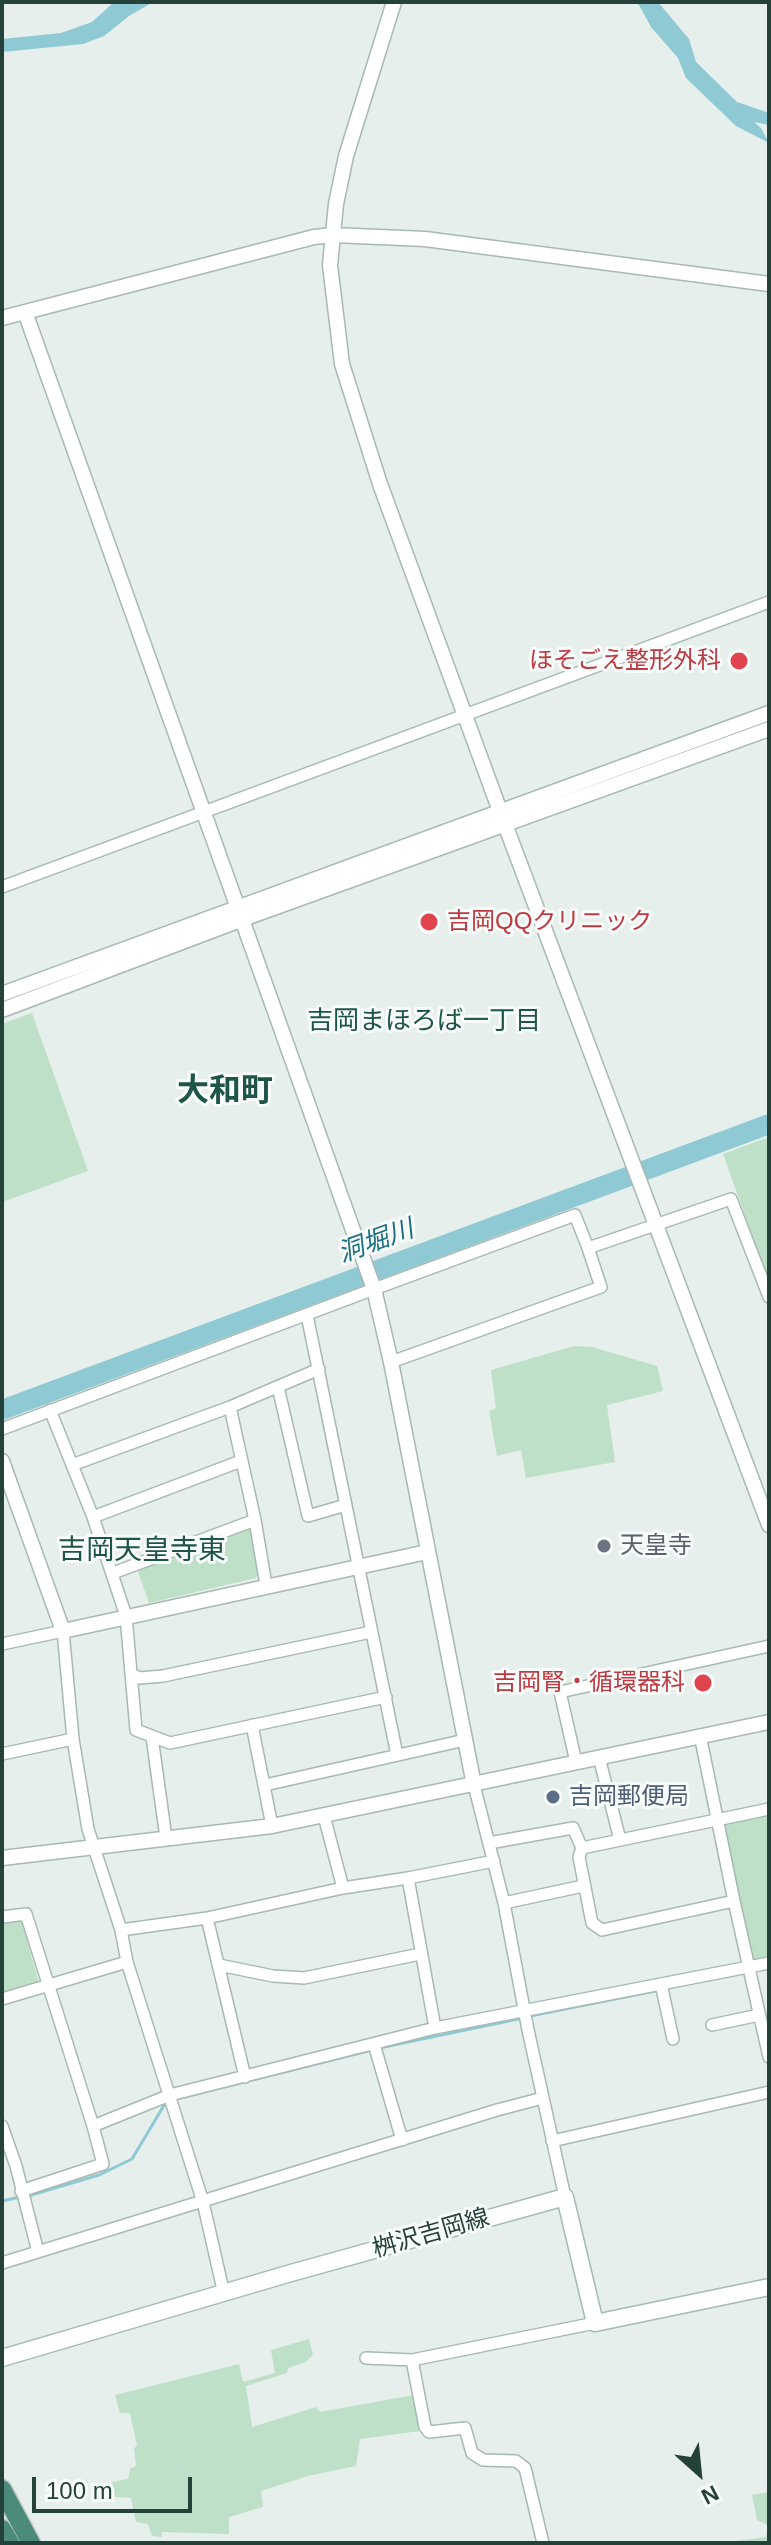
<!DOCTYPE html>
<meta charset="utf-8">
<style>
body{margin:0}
#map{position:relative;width:771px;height:2545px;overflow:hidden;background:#e6efeb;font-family:Arial,sans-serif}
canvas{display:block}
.frame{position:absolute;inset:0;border:4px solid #24423a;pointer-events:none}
.north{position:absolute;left:659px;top:2433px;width:80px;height:80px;-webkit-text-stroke:6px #f7fbf9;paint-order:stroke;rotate:153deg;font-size:22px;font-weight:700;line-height:32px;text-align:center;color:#24423a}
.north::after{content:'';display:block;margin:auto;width:28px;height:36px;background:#24423a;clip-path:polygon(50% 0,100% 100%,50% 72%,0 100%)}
.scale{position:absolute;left:32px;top:2477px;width:160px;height:36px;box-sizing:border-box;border:4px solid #24423a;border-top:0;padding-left:10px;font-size:24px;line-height:28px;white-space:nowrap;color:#24423a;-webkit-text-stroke:6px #f7fbf9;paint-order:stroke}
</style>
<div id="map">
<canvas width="771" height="2545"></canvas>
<div class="frame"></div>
<div class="north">N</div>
<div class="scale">100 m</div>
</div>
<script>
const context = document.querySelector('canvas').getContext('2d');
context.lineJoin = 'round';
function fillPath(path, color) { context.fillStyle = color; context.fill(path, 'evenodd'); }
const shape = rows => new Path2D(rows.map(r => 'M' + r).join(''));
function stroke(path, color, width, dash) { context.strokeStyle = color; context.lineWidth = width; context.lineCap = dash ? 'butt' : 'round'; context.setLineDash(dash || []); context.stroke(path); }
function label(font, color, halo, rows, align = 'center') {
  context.font = font + ' Arial,"Noto Sans JP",sans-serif'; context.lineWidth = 6; context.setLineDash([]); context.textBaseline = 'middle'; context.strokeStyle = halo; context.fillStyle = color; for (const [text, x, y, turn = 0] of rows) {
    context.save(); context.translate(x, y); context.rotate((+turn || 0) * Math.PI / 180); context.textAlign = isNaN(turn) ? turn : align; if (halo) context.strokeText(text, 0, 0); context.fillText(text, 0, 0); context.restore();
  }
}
fillPath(shape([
 [32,1013,88,1171,2,1202,2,1024],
 [769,1137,769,1282,723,1154],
 [574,1346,592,1347,657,1366,663,1391,607,1405,615,1462,526,1478,521,1450,497,1456,489,1411,496,1408,491,1370],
 [244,1527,251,1531,259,1571,256,1578,149,1603,137,1569],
 [769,1813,769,1961,752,1965,723,1827,728,1820],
 [21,1919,39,1983,2,1994,2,1922],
 [309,2339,313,2354,306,2362,288,2368,287,2373,246,2386,252,2427,316,2407,320,2412,414,2395,420,2431,360,2439,356,2466,308,2476,261,2491,263,2507,229,2517,229,2534,162,2532,162,2537,152,2536,148,2524,136,2522,131,2498,115,2497,112,2482,128,2479,130,2469,136,2466,134,2448,137,2446,130,2413,120,2413,115,2395,239,2364,243,2382,275,2373,271,2350],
 [769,2492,769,2543,720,2543,766,2537,768,2525,757,2520,752,2495]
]), '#bfe0c8');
fillPath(shape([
 [118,2,153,2,129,16,104,36,83,44,2,52,2,39,61,33,92,22,113,3],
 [632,2,658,2,689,39,696,62,737,102,769,113,769,125,754,122,761,128,769,143,736,126,686,78,678,58,651,27,639,5]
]), '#8ec9d4');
stroke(shape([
 [530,2016,660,1990],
 [176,2099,384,2047,523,2018],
 [28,2196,99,2175,132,2159,166,2102,168,2101],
 [2,2201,20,2197]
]), '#8ec9d4', 3);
stroke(shape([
 [2,1410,769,1124]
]), '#8ec9d4', 20);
const minor = shape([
 [2,887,769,602],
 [307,1315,397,1755],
 [391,1362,601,1287,588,1248,731,1199,769,1297],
 [278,1387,308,1516,346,1505],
 [230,1407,255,1520,266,1585],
 [50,1410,93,1517,126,1616,136,1730,170,1743,386,1697],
 [2,1429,374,1289,575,1215,588,1248],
 [72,1465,230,1407,319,1369],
 [93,1517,241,1461],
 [113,1573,255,1520],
 [2,1644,63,1631,73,1739,88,1829,121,1930,127,1962,203,2202,224,2294],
 [132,1674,139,1678,163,1676,371,1632],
 [252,1725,272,1826],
 [700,1735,734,1901,769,2057],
 [152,1737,166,1838],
 [2,1754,73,1739],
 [599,1757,620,1840],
 [576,1762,560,1692,769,1646],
 [265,1785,465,1740],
 [474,1785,504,1903,528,2030,565,2197],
 [324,1816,343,1888],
 [489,1843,573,1828,582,1848],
 [408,1878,435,2028],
 [734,1901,602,1930,592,1923,579,1857,582,1848,769,1809],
 [504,1903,583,1886],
 [2,1917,26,1914,93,2126,103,2164,21,2191],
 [207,1918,245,2077],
 [121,1930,207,1918,343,1888,408,1878,494,1861],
 [219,1965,273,1976,304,1978,420,1954],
 [661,1984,673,2039],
 [2,1999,127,1962],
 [712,2025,759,2015],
 [374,2044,402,2140],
 [2,2126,16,2166,38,2252],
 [93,2126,170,2095,435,2028,769,1963],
 [552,2141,769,2092],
 [2,2263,497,2110,543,2098],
 [366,2358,412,2360,595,2323],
 [412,2360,425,2427,429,2432,465,2428,472,2453,483,2460,516,2461,525,2468,543,2543]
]);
const tertiary = shape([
 [394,2,346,156,336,204,330,265,342,364,380,484,500,811,769,1525],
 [25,312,374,1289,391,1362,474,1785],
 [2,318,314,237,333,235,425,239,769,284],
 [2,994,769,713],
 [2,1010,243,919,769,729],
 [2,1461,63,1631,427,1552],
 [2,1858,272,1826,769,1722]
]);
const secondary = shape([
 [2,2358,291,2273,565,2197,595,2323,769,2287]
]);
const trunk = shape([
 [2,2489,31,2543],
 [2,2529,10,2543]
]);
stroke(minor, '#a8b8b2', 14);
stroke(tertiary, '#a8b8b2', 17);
stroke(secondary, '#a4bbb3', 19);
stroke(trunk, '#c2cac8', 21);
stroke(minor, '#fff', 11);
stroke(tertiary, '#fff', 14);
stroke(secondary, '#fff', 16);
stroke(trunk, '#4c8a7c', 18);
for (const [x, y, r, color] of [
 [739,661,10,"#e0444e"],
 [429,922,10,"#e0444e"],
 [604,1546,8,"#6b7280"],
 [703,1683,10,"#e0444e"],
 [553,1797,8,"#5c6f8a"]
]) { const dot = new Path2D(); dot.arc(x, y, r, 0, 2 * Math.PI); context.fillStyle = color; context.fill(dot); stroke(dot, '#f7fbf9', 3); }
label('24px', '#be3a42', '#f7fbf9', [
 ["ほそごえ整形外科",721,661],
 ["吉岡QQクリニック",447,922,"left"],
 ["吉岡腎・循環器科",685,1683]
], 'right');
label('24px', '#5b616d', '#f7fbf9', [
 ["天皇寺",620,1546]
], 'left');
label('24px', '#4e5e75', '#f7fbf9', [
 ["吉岡郵便局",569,1797]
], 'left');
label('24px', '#24423a', '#f7fbf9', [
 ["桝沢吉岡線",431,2234,-16]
]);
label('26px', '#1f5548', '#f7fbf9', [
 ["吉岡まほろば一丁目",424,1022]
]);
label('italic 26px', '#1c6f80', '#f7fbf9', [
 ["洞堀川",376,1242,-20]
]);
label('28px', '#1f5548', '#f7fbf9', [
 ["吉岡天皇寺東",142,1551]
]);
label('bold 32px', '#1f5548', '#f7fbf9', [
 ["大和町",225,1092]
]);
</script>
